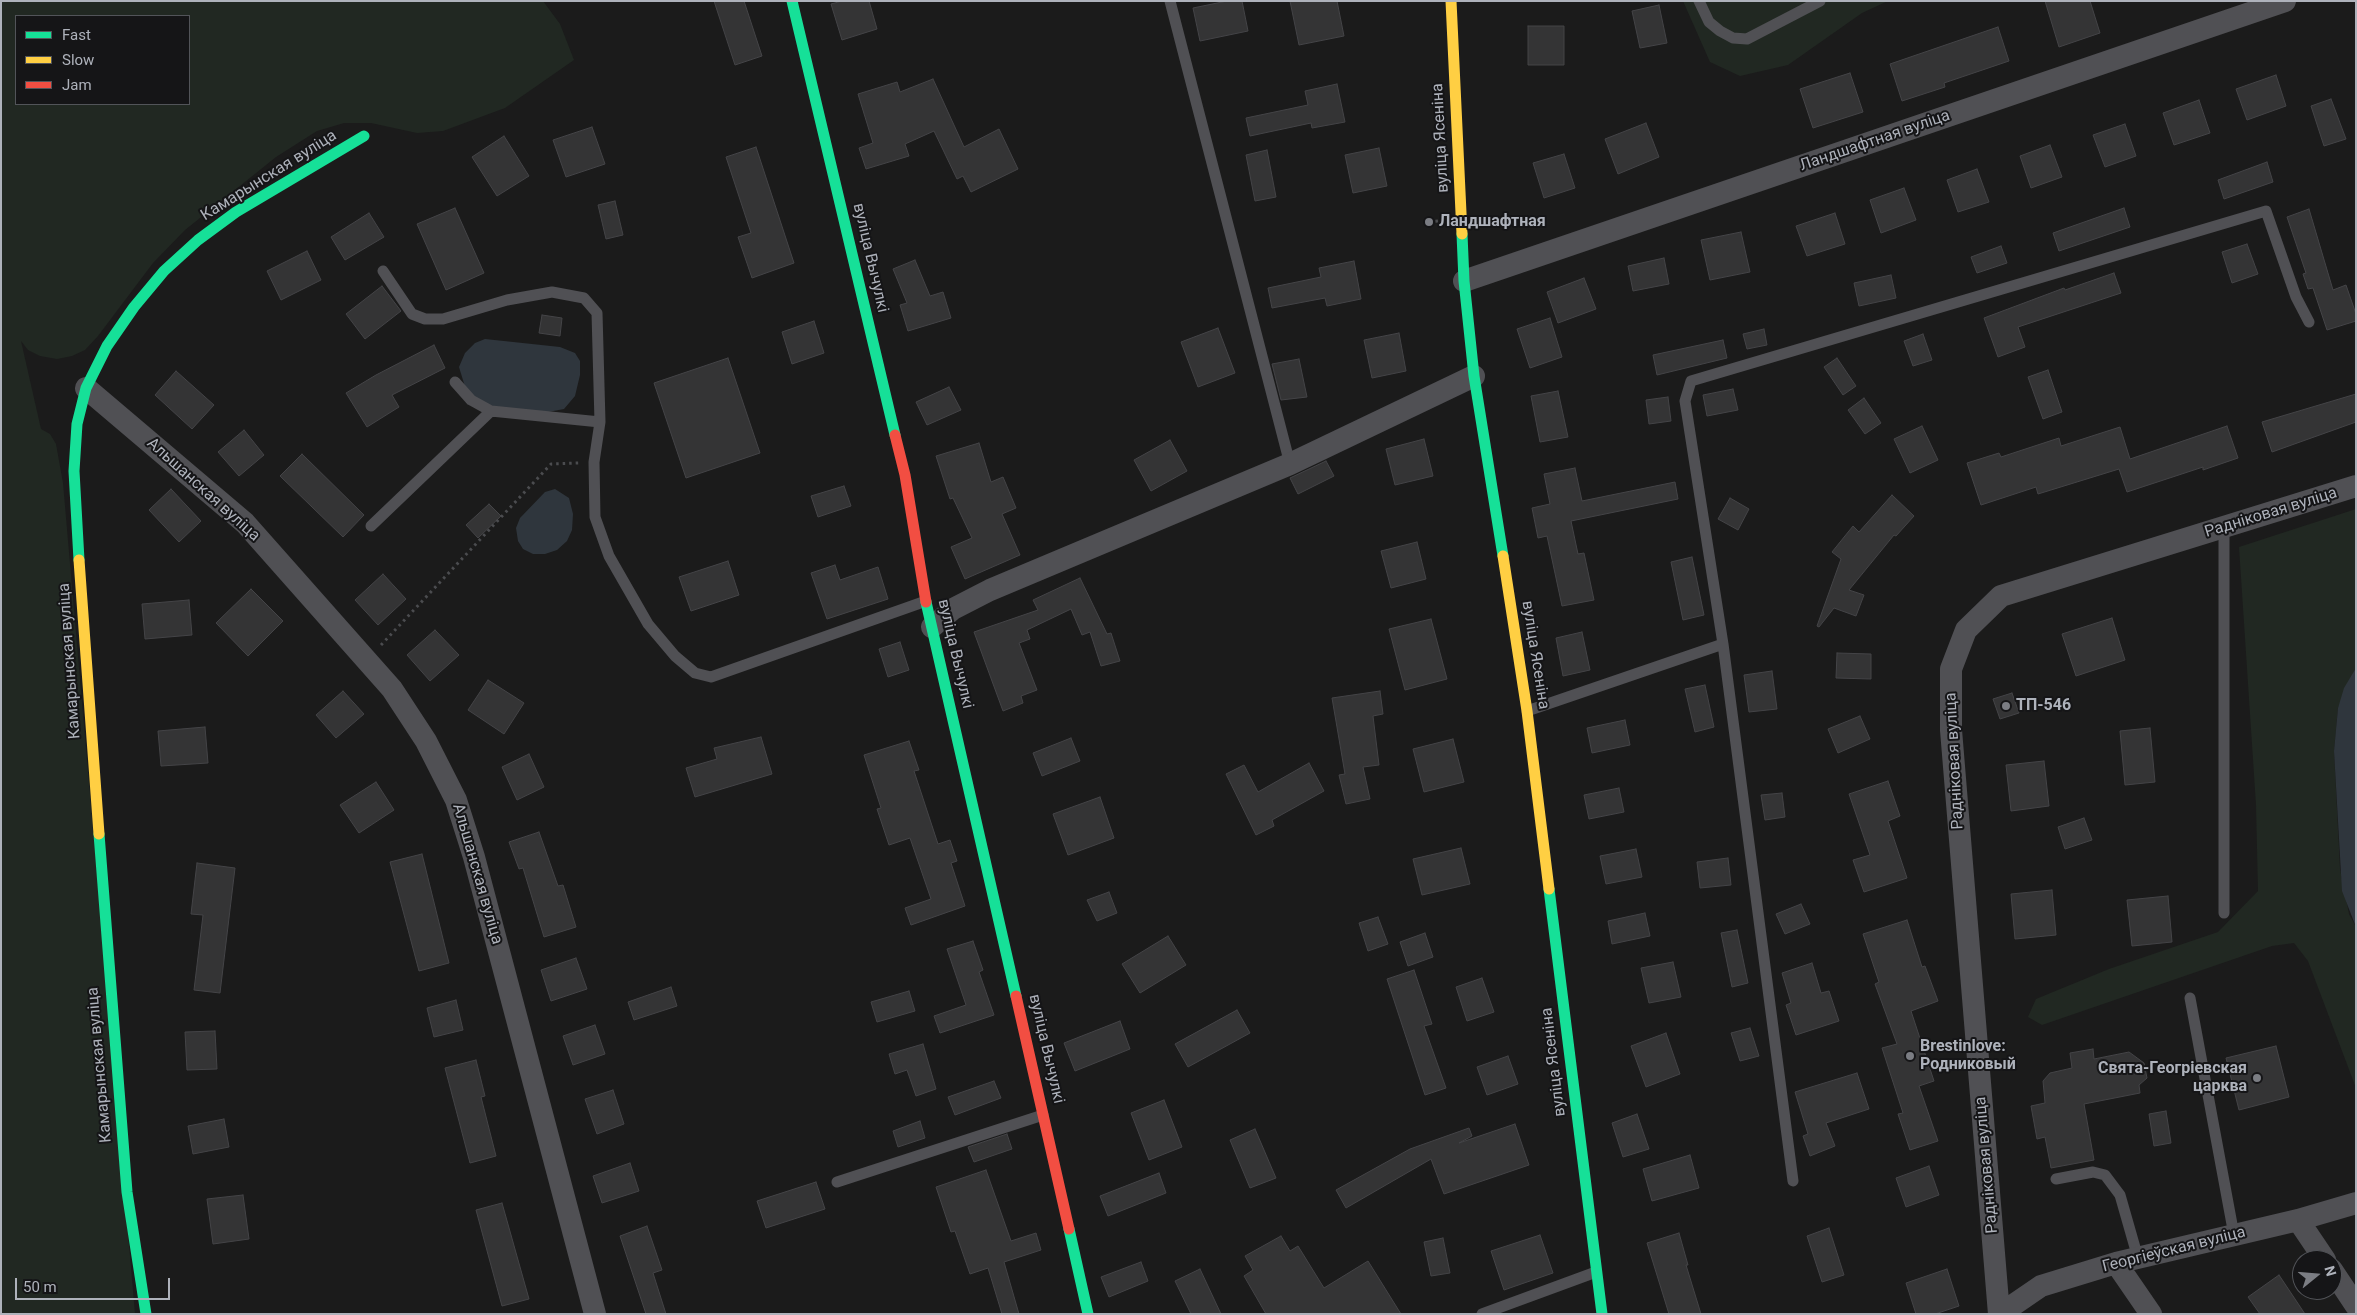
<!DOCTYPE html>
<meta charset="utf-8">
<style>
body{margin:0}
#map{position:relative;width:2357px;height:1315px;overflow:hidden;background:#1b1b1b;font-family:Roboto,sans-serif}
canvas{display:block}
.frame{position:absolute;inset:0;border:2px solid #aeb2bb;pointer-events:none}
.legend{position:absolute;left:15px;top:15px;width:175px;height:90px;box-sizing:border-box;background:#151517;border:1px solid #525459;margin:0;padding:6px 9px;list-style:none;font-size:15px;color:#aeb2bb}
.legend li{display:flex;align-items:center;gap:10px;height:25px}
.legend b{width:25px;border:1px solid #525459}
.north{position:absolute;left:2292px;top:1250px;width:50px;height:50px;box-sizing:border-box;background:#151517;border:1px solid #525459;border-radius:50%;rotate:73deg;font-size:14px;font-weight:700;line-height:20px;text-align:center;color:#aeb2bb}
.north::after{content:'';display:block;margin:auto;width:18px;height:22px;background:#7b7d83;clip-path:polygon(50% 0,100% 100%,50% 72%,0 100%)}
.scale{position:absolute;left:15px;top:1278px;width:155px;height:22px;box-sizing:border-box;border:2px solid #aeb2bb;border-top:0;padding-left:6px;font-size:15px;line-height:18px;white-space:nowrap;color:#aeb2bb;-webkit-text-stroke:4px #151517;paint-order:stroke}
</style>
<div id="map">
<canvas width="2357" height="1315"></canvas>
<div class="frame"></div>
<ul class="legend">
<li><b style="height:6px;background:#16e098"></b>Fast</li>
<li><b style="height:6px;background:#ffcf43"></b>Slow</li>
<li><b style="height:6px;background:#f24e42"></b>Jam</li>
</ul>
<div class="north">N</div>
<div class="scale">50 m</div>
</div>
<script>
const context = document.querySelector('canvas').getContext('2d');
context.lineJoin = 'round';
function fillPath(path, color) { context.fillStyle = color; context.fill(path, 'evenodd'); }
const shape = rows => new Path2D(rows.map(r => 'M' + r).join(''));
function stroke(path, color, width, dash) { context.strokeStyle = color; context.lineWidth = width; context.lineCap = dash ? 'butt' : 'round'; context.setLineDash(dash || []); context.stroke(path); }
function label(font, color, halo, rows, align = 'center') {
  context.font = font + ' Roboto,sans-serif'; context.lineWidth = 4; context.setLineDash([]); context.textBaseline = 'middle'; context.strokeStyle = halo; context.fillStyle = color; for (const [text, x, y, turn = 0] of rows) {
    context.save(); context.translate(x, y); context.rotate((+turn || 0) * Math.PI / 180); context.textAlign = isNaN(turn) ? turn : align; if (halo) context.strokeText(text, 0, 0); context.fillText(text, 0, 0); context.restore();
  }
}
fillPath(shape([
 [1,1,543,1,560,24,574,60,505,108,443,131,417,133,371,123,344,123,317,131,276,157,185,230,153,263,98,336,85,350,72,356,57,359,40,356,28,350,21,341,41,429,50,434,56,444,63,483,135,1314,1,1314],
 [16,16,189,16,189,104,16,104],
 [1683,1,1888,1,1862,13,1788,65,1740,76,1710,62],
 [2356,509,2356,668,2338,708,2334,751,2340,869,2349,914,2356,927,2356,1088,2308,961,2294,943,2272,946,2042,1025,2028,1017,2036,999,2109,969,2218,932,2258,891,2256,805,2239,547]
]), '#212822');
fillPath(shape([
 [485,339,560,347,575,353,580,361,580,375,575,396,564,409,548,412,495,407,479,401,466,390,459,367,465,353,475,343],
 [555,489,569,498,573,514,572,530,567,541,557,550,545,554,533,554,523,549,518,541,516,528,520,518,545,492],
 [2356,668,2356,927,2342,891,2334,751,2338,708,2344,688]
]), '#2f363d');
const building = shape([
 [714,1,744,1,762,56,735,65,714,1],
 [842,1,869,1,877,29,842,40,831,4,842,1],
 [1227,1,1242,1,1248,31,1200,41,1193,8,1227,1],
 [1290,1,1337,1,1344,36,1299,45,1290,1],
 [2045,1,2090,1,2100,33,2059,47,2045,1],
 [1659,5,1667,43,1640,48,1632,11,1659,5],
 [1528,26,1564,26,1564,65,1528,65,1528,26],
 [1998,27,2009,61,1944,83,1945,87,1902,101,1890,64,1998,27],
 [1850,73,1863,112,1813,128,1800,89,1850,73],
 [2276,75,2286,106,2247,120,2236,89,2276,75],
 [933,79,964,147,999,129,1018,169,971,192,963,176,957,179,934,131,905,144,909,156,866,169,859,148,873,143,858,94,897,82,900,92,933,79],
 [1337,84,1345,122,1312,128,1311,123,1250,136,1246,118,1308,105,1305,91,1337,84],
 [2331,99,2346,139,2324,146,2311,106,2331,99],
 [2199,100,2210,133,2174,145,2163,113,2199,100],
 [1646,123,1659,157,1618,174,1605,139,1646,123],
 [2125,124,2136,156,2105,167,2093,135,2125,124],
 [592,127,605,164,566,177,553,140,592,127],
 [504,136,529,176,497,196,472,157,504,136],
 [2050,145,2062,177,2031,188,2020,156,2050,145],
 [756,147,794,263,752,278,738,237,751,233,726,157,756,147],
 [1379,148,1387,186,1353,193,1345,155,1379,148],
 [1267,150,1276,197,1255,201,1246,155,1267,150],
 [1564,154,1575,188,1544,198,1533,163,1564,154],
 [2267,162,2273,182,2224,199,2218,180,2267,162],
 [1977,169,1989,202,1958,212,1947,180,1977,169],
 [1904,188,1916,220,1881,233,1870,200,1904,188],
 [615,201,623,235,606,239,598,205,615,201],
 [455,208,484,273,446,290,417,224,455,208],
 [2124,208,2130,227,2059,251,2053,233,2124,208],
 [2309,209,2333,290,2346,285,2356,314,2356,321,2327,330,2313,288,2308,289,2303,274,2306,273,2287,217,2309,209],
 [369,213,384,237,345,260,331,237,369,213],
 [1835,213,1845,244,1807,256,1796,226,1835,213],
 [1741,232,1750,272,1710,280,1701,240,1741,232],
 [2247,244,2258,274,2232,283,2222,252,2247,244],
 [2001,246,2007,263,1977,273,1971,257,2001,246],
 [307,251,321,280,281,300,267,271,307,251],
 [1664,258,1669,284,1633,291,1628,266,1664,258],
 [915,260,930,296,943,292,951,318,908,331,900,305,907,303,893,269,915,260],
 [1354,261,1361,299,1327,306,1325,298,1272,308,1268,288,1321,277,1319,268,1354,261],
 [2114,273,2121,293,2018,327,2025,347,1998,357,1984,318,2064,288,2065,290,2114,273],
 [1891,275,1896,298,1859,306,1854,283,1891,275],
 [1584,278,1596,309,1558,323,1547,292,1584,278],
 [382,286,401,311,365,339,346,314,382,286],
 [542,315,562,318,560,336,539,333,542,315],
 [1550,318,1562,357,1530,368,1517,329,1550,318],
 [814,321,824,353,792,364,782,332,814,321],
 [1218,328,1235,373,1198,387,1181,342,1218,328],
 [1764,329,1767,345,1747,349,1743,334,1764,329],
 [1399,333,1406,371,1372,378,1364,340,1399,333],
 [1923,334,1932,360,1913,366,1904,341,1923,334],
 [1723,340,1727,358,1657,375,1653,355,1723,340],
 [434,345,445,368,392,395,399,407,367,427,346,393,376,375,434,345],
 [728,358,760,453,686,478,654,383,728,358],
 [1837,358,1856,386,1843,395,1824,367,1837,358],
 [1299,359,1307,397,1281,400,1272,364,1299,359],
 [2048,370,2062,412,2043,419,2028,377,2048,370],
 [176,371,214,405,192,429,155,395,176,371],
 [949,387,961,410,927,425,916,402,949,387],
 [1733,389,1738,410,1707,416,1703,395,1733,389],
 [1558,391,1568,437,1540,442,1531,396,1558,391],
 [2356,394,2356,422,2272,452,2262,422,2356,394],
 [1668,397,1671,421,1649,424,1646,400,1668,397],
 [1864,398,1881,423,1865,434,1848,410,1864,398],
 [1922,426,1938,460,1910,473,1894,439,1922,426],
 [2227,426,2238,458,2203,470,2203,467,2127,492,2119,469,2038,494,2036,487,1981,505,1967,463,1999,453,2001,457,2059,438,2061,446,2120,427,2130,459,2227,426],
 [244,430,264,455,239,476,218,452,244,430],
 [1424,439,1433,476,1395,485,1386,449,1424,439],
 [1170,440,1187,471,1151,491,1134,460,1170,440],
 [979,443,991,482,1003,477,1016,508,1002,514,1020,555,965,579,951,547,972,538,953,498,950,499,936,456,979,443],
 [302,454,364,515,343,537,280,476,302,454],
 [1326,461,1334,476,1298,494,1290,478,1326,461],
 [1575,468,1582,501,1675,482,1678,499,1571,521,1578,554,1584,553,1594,600,1562,606,1547,536,1538,538,1532,508,1550,504,1544,474,1575,468],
 [844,486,851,506,818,517,811,496,844,486],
 [171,489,201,521,179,542,149,510,171,489],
 [1892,495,1914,516,1896,536,1894,535,1849,590,1864,595,1856,616,1834,608,1819,627,1817,626,1841,559,1832,552,1853,526,1859,532,1892,495],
 [1730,498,1749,509,1738,530,1718,519,1730,498],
 [489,504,501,516,478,538,466,525,489,504],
 [1417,542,1426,579,1391,588,1381,551,1417,542],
 [1692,557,1704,615,1683,620,1671,562,1692,557],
 [728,561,739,595,691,611,679,577,728,561],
 [835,565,840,580,878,567,888,599,827,619,811,573,835,565],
 [383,574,406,599,378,625,355,600,383,574],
 [1080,578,1107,634,1111,633,1120,661,1101,666,1090,632,1082,635,1071,609,1027,630,1030,639,1019,643,1037,690,1021,696,1023,703,1003,711,974,632,1038,610,1033,600,1080,578],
 [251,589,283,621,248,656,216,623,251,589],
 [189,600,192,635,145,639,142,604,189,600],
 [2112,618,2125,660,2076,676,2062,634,2112,618],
 [1431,619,1447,679,1405,690,1389,629,1431,619],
 [435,630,459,655,430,681,407,655,435,630],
 [1582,632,1590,670,1563,676,1556,638,1582,632],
 [900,642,909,670,888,677,879,649,900,642],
 [1837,653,1871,654,1871,679,1836,678,1837,653],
 [1772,671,1777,709,1749,712,1744,675,1772,671],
 [488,680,524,703,504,734,468,710,488,680],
 [1705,685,1714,727,1695,732,1685,689,1705,685],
 [343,691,364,714,336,738,316,715,343,691],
 [1380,691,1383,714,1373,716,1379,765,1363,767,1370,799,1346,804,1339,775,1345,774,1332,698,1380,691],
 [2012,693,2019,713,2000,719,1993,699,2012,693],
 [1860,716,1870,739,1838,753,1828,729,1860,716],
 [1625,720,1630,745,1592,753,1587,728,1625,720],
 [205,727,208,763,161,766,158,731,205,727],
 [2150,728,2155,782,2125,785,2120,731,2150,728],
 [761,737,772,774,695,797,686,768,717,759,714,748,761,737],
 [1071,738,1080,761,1042,776,1033,753,1071,738],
 [1453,739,1464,782,1424,792,1413,749,1453,739],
 [909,741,919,770,914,771,938,844,950,840,957,861,951,863,965,906,911,925,905,908,931,899,910,838,889,845,877,809,881,808,864,755,909,741],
 [529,754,544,787,517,800,502,767,529,754],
 [2044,761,2049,806,2011,811,2006,765,2044,761],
 [1309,763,1324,791,1272,820,1274,826,1256,835,1226,774,1244,765,1258,792,1309,763],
 [1888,781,1900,816,1888,821,1907,878,1864,892,1853,860,1870,855,1849,794,1888,781],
 [376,782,394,810,359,833,340,805,376,782],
 [1619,788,1624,812,1589,819,1584,795,1619,788],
 [1782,793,1785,817,1765,820,1761,795,1782,793],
 [1100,797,1114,838,1068,855,1053,814,1100,797],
 [2084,818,2092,840,2065,849,2058,827,2084,818],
 [539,832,558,886,563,885,576,927,544,937,523,868,519,869,509,842,539,832],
 [1461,848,1470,884,1422,895,1413,859,1461,848],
 [1636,849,1642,877,1606,884,1600,856,1636,849],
 [422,854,449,963,419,971,390,862,422,854],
 [1728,858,1731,885,1700,888,1697,862,1728,858],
 [197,863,235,868,220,993,194,990,203,915,191,914,197,863],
 [2052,890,2056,935,2015,939,2011,894,2052,890],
 [1109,892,1117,913,1097,921,1087,900,1109,892],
 [2168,896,2172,942,2132,946,2127,900,2168,896],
 [1801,904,1810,924,1785,934,1776,914,1801,904],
 [1645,913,1650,936,1612,944,1608,921,1645,913],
 [1378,917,1388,944,1368,951,1359,923,1378,917],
 [1907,920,1922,967,1925,966,1938,1001,1911,1011,1934,1081,1919,1086,1938,1141,1910,1150,1898,1114,1903,1113,1882,1048,1897,1044,1875,984,1879,982,1863,934,1907,920],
 [1737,930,1748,983,1732,987,1721,933,1737,930],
 [1425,933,1433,957,1408,966,1400,942,1425,933],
 [1168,936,1186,965,1140,993,1122,964,1168,936],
 [973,941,983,970,979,972,994,1015,940,1033,934,1016,966,1005,947,949,973,941],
 [576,958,587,989,551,1001,541,970,576,958],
 [1673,962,1681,997,1649,1003,1641,968,1673,962],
 [1812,963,1821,993,1829,991,1839,1021,1796,1035,1786,1005,1791,1003,1782,973,1812,963],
 [1414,970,1432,1024,1424,1026,1446,1088,1425,1095,1387,979,1414,970],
 [1482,978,1494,1012,1467,1021,1456,987,1482,978],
 [671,987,677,1006,634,1020,628,1002,671,987],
 [909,991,915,1011,877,1022,871,1002,909,991],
 [456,1000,463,1030,434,1037,427,1008,456,1000],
 [1237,1010,1250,1033,1188,1067,1175,1044,1237,1010],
 [1120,1021,1130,1049,1075,1071,1064,1043,1120,1021],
 [595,1025,605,1054,573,1065,563,1036,595,1025],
 [1750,1028,1759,1056,1740,1061,1731,1033,1750,1028],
 [215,1031,217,1069,187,1070,185,1032,215,1031],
 [1666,1033,1680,1074,1646,1087,1631,1046,1666,1033],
 [923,1044,936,1089,916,1096,907,1070,895,1074,889,1054,923,1044],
 [2276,1046,2289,1097,2239,1110,2226,1058,2276,1046],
 [2093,1049,2094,1059,2129,1052,2144,1063,2147,1078,2139,1085,2140,1093,2084,1104,2094,1160,2051,1168,2045,1137,2037,1139,2031,1106,2045,1103,2043,1081,2050,1073,2072,1068,2070,1053,2093,1049],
 [1508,1056,1518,1084,1487,1095,1477,1067,1508,1056],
 [476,1060,485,1096,481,1097,496,1156,470,1163,445,1068,476,1060],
 [1857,1073,1869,1109,1826,1123,1835,1146,1810,1156,1803,1136,1808,1134,1795,1092,1857,1073],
 [994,1081,1001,1098,955,1115,948,1097,994,1081],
 [613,1090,624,1124,597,1134,585,1099,613,1090],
 [1164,1100,1182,1147,1149,1160,1131,1113,1164,1100],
 [2166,1111,2171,1143,2154,1146,2149,1114,2166,1111],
 [1637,1114,1649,1149,1623,1157,1612,1123,1637,1114],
 [224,1119,229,1147,193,1154,188,1126,224,1119],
 [920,1121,925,1138,898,1147,893,1131,920,1121],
 [1515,1124,1529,1165,1444,1194,1431,1159,1346,1208,1336,1190,1410,1149,1469,1128,1472,1136,1459,1143,1515,1124],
 [1255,1129,1276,1178,1250,1188,1230,1140,1255,1129],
 [1007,1134,1012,1149,974,1162,968,1147,1007,1134],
 [1690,1155,1699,1188,1652,1201,1643,1169,1690,1155],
 [630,1163,639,1191,602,1203,593,1176,630,1163],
 [1929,1166,1939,1195,1906,1207,1896,1178,1929,1166],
 [986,1170,1011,1241,1036,1233,1041,1250,1004,1262,1019,1314,1002,1314,988,1268,970,1274,955,1231,951,1232,936,1187,986,1170],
 [1159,1173,1166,1193,1108,1216,1100,1196,1159,1173],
 [816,1182,825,1209,766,1228,757,1201,816,1182],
 [243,1195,249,1239,213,1244,207,1199,243,1195],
 [502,1203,529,1299,502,1306,476,1210,502,1203],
 [647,1226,662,1270,653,1273,666,1314,646,1314,620,1236,647,1226],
 [1829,1228,1844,1275,1822,1282,1807,1236,1829,1228],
 [1679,1233,1688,1265,1686,1265,1701,1314,1669,1314,1647,1243,1679,1233],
 [1540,1235,1553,1273,1504,1290,1491,1251,1540,1235],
 [1281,1236,1290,1251,1298,1246,1324,1288,1368,1261,1401,1314,1266,1314,1244,1276,1253,1270,1245,1256,1281,1236],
 [1443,1238,1450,1273,1431,1276,1424,1242,1443,1238],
 [1141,1262,1148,1281,1109,1297,1101,1277,1141,1262],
 [1200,1269,1221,1314,1191,1314,1175,1281,1200,1269],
 [1947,1269,1959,1306,1935,1314,1916,1314,1906,1283,1947,1269],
 [2279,1275,2305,1314,2260,1314,2248,1297,2279,1275]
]);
fillPath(building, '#343435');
stroke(building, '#444447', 1);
stroke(shape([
 [1429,222,1438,221],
 [381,645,551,464,579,463]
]), '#4b4c4f', 3, [2.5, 4]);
stroke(shape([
 [1170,1,1290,464],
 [1699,1,1709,22,1720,31,1733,38,1747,39,1820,1],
 [383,271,412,314,425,319,443,319,507,300,552,292,584,298,597,313,600,422,594,462,595,517,609,556,648,624,675,656,695,673,711,677,926,601],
 [455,382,471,400,491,411],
 [371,526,491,411,600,422],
 [2224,528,2224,913],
 [1527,711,1723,644],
 [2190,998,2234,1235],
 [2056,1179,2093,1172,2105,1175,2120,1195,2138,1258],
 [1793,1181,1723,644,1685,401,1691,381,2266,211,2296,297,2309,322],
 [837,1182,1043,1115],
 [1482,1314,1596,1272]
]), '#505054', 11);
stroke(shape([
 [1464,281,2285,1],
 [86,388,245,523,392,689,426,741,456,800,474,857,595,1314],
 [932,627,953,609,990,590,1290,464,1474,376],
 [2298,1220,2325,1260],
 [2116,1263,2151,1314],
 [2332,1270,2356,1306],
 [1999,1314,1951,730,1951,669,1966,630,2001,596,2356,486],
 [2000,1314,2041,1286,2116,1263,2298,1220,2356,1203]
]), '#505054', 22);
stroke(shape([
 [792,1,895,435],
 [1462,234,1464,281,1474,376,1503,556],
 [79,560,74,471,77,424,86,388,107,346,134,307,164,271,198,240,236,212,364,136],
 [926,602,1016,996],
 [99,834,127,1192,146,1314],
 [1549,889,1602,1314],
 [1069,1229,1088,1314]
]), '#16e098', 11);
stroke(shape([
 [1451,1,1462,234],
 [1503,556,1527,711,1549,889],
 [79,560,99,834]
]), '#ffcf43', 11);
stroke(shape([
 [895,435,905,475,926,602],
 [1016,996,1069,1229]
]), '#f24e42', 11);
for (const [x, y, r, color] of [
 [1429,222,5,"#7b7d83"],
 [2006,706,5,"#7b7d83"],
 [1910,1056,5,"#7b7d83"],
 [2257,1078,5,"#7b7d83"]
]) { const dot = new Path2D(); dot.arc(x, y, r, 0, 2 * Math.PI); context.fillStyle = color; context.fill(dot); stroke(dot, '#151517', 2); }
label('16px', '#aeb2bb', '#151517', [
 ["вуліца Ясеніна",1441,138,-93],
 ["Ландшафтная вуліца",1875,141,-19],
 ["Камарынская вуліца",269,176,-32],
 ["вуліца Вычулкі",870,258,77],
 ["Альшанская вуліца",203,490,42],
 ["Радніковая вуліца",2271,513,-17],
 ["вуліца Вычулкі",955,654,77],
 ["вуліца Ясеніна",1535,655,81],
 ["Камарынская вуліца",70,661,-94],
 ["Радніковая вуліца",1955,761,-93],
 ["Альшанская вуліца",477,874,74],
 ["вуліца Вычулкі",1046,1049,77],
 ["вуліца Ясеніна",1554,1062,-97],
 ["Камарынская вуліца",100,1065,-95],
 ["Радніковая вуліца",1987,1165,-95],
 ["Георгіеўская вуліца",2174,1250,-14]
]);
label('bold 16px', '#aeb2bb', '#151517', [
 ["Ландшафтная",1439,222],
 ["ТП-546",2016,706],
 ["Brestinlove:",1920,1047],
 ["Родниковый",1920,1065],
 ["Свята-Геогріевская",2247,1069,"right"],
 ["царква",2247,1087,"right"]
], 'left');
</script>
